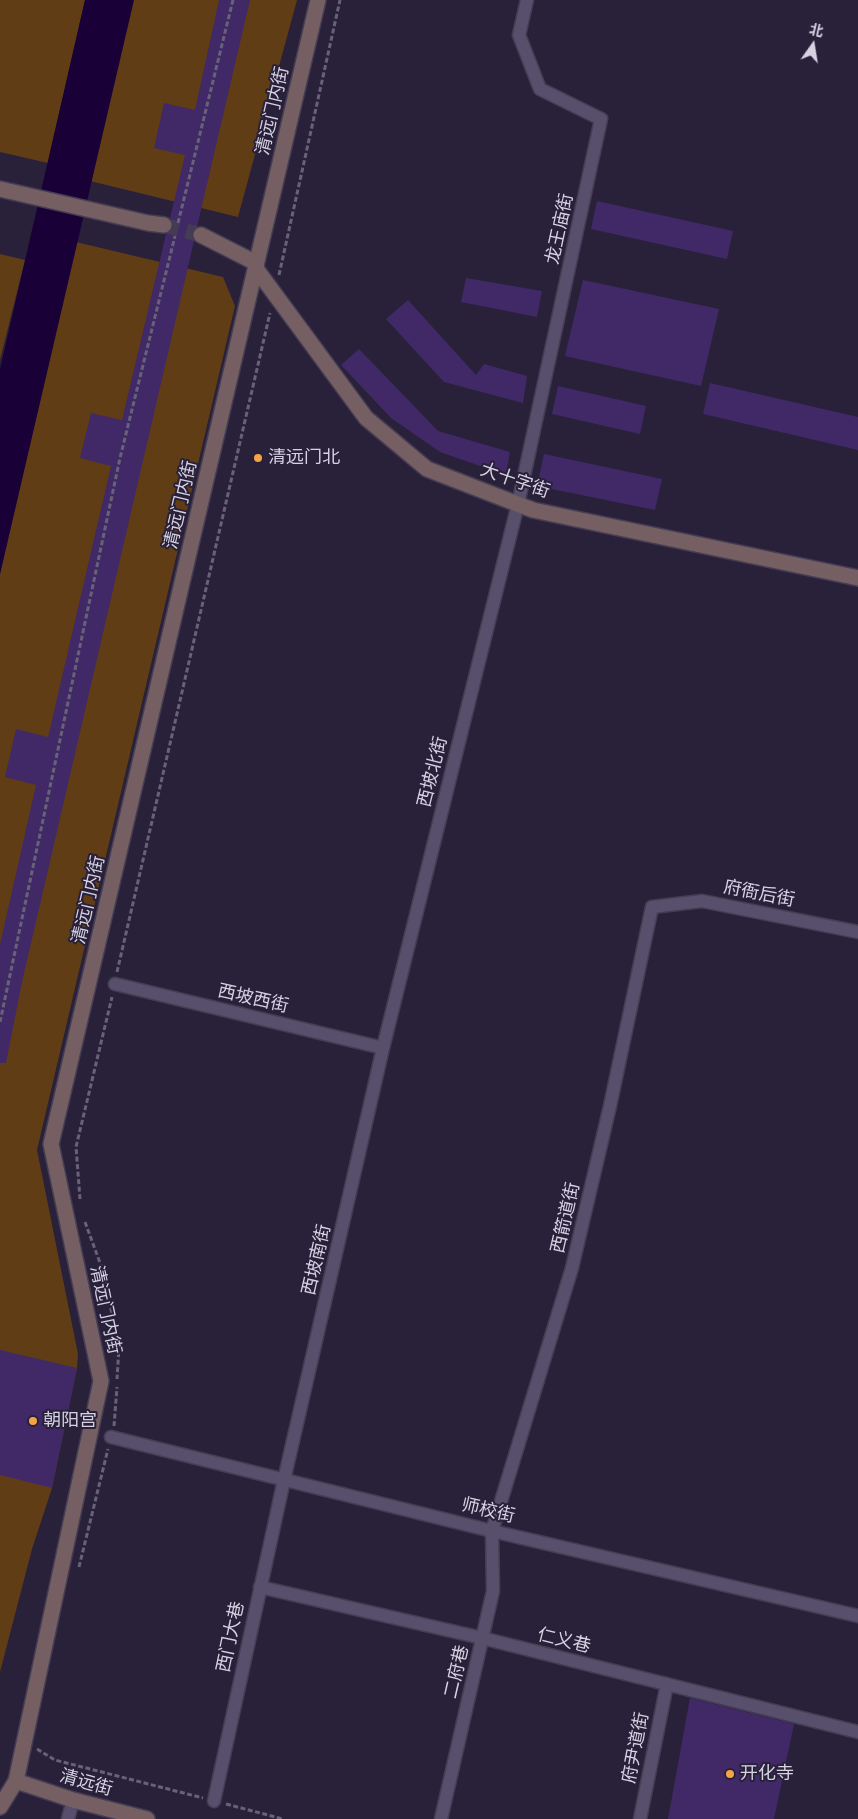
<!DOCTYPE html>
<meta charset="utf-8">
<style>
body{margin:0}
#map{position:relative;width:858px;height:1819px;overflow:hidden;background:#29213a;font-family:"Libre Baskerville","Noto Sans SC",serif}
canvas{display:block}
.north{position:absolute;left:788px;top:20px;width:50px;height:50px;-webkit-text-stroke:4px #29213a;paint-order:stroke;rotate:13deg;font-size:14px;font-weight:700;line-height:20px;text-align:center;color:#d6d2e3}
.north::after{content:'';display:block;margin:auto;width:18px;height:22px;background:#d6d2e3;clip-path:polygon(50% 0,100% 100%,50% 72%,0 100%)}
</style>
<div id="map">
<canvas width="858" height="1819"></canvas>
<div class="north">北</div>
</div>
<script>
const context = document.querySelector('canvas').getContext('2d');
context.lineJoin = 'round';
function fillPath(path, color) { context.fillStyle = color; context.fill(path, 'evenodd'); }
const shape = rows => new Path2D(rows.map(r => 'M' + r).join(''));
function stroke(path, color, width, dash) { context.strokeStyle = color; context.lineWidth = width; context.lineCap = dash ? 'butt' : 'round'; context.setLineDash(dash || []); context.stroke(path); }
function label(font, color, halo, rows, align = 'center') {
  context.font = font + ' "Libre Baskerville","Noto Sans SC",serif'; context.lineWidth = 4; context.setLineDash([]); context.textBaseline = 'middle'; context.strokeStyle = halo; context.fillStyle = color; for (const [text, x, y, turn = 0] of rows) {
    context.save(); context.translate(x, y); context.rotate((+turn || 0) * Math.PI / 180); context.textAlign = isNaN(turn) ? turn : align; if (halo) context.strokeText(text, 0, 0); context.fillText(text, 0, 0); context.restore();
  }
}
fillPath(shape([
 [0,0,85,0,48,163,0,152],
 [132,0,297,0,238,217,90,181],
 [76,242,223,277,235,306,37,1150,78,1354,77,1368,52,1488,32,1549,0,1672,0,574],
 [0,254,25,260,0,360]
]), '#613d16');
fillPath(shape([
 [85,0,134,0,0,574,0,369]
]), '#190036');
fillPath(shape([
 [219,0,250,0,197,227,192,231,192,236,194,241,22,982,6,1063,0,1063,0,944,36,785,5,777,16,729,48,737,111,466,80,458,91,413,122,420,166,234,171,231,173,227,170,218,185,155,154,148,164,103,195,110],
 [597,201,733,231,727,259,591,229],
 [466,278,542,291,537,317,461,302],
 [583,280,719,309,701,386,565,356],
 [408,300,476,375,484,364,527,376,523,403,444,382,386,319],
 [359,349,438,431,510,452,506,475,440,452,391,418,341,365],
 [710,383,858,417,858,450,703,414],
 [558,386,646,406,640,434,552,414],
 [544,454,662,479,655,510,537,486],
 [0,1350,77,1368,52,1488,0,1475],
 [690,1698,794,1724,774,1819,668,1819]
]), '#402966');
stroke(shape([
 [164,225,201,235]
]), '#433c53', 15, [15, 8]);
const street = shape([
 [115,984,383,1048],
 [111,1437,492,1531,858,1616],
 [260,1587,482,1638,858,1732],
 [214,1801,284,1480,383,1048,518,504,601,119,540,89,519,35,527,0],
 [68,1819,73,1800],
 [441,1819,493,1591,492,1531,572,1268,610,1106,652,907,702,901,858,932],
 [640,1819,667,1684]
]);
const secondary = shape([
 [0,189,148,223,164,225],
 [201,235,256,263],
 [256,263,257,270,366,418,427,469,533,510,858,578],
 [16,1781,73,1800,147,1819],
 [0,1807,16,1781,101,1381,51,1144,318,0]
]);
stroke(street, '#453d53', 15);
stroke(secondary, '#453d53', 18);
stroke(shape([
 [178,223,233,0],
 [279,275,340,0],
 [117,972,270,313],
 [0,1022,120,458,175,236],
 [80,1199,76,1147,112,997],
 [85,1222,103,1271,119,1347,117,1379],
 [114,1426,117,1387],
 [79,1567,108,1449],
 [37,1749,55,1760,203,1798],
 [226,1804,283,1819]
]), '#686278', 3, [5, 2.5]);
stroke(street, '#574f6b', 12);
stroke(secondary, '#765f62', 15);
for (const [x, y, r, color] of [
 [258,458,5,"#f6a247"],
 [33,1421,5,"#f6a247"],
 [730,1774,5,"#f6a247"]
]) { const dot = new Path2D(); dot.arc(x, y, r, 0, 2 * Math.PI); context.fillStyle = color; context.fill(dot); stroke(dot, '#29213a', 2); }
label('18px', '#d6d2e3', '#29213a', [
 ["清远门内街",273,111,-77],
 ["龙王庙街",560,229,-78],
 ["大十字街",515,481,19],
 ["清远门内街",181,505,-77],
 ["西坡北街",433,772,-76],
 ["府衙后街",759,894,11],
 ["清远门内街",89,900,-77],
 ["西坡西街",253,999,13],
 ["西箭道街",566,1218,-77],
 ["西坡南街",317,1260,-77],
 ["清远门内街",105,1310,78],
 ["师校街",488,1511,13],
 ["西门大巷",231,1637,-78],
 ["仁义巷",564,1641,14],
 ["二府巷",457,1672,-77],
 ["府尹道街",636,1748,-79],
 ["清远街",86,1783,16]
]);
label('18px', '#d6d2e3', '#29213a', [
 ["清远门北",268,458],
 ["朝阳宫",43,1421],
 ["开化寺",740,1774]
], 'left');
</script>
